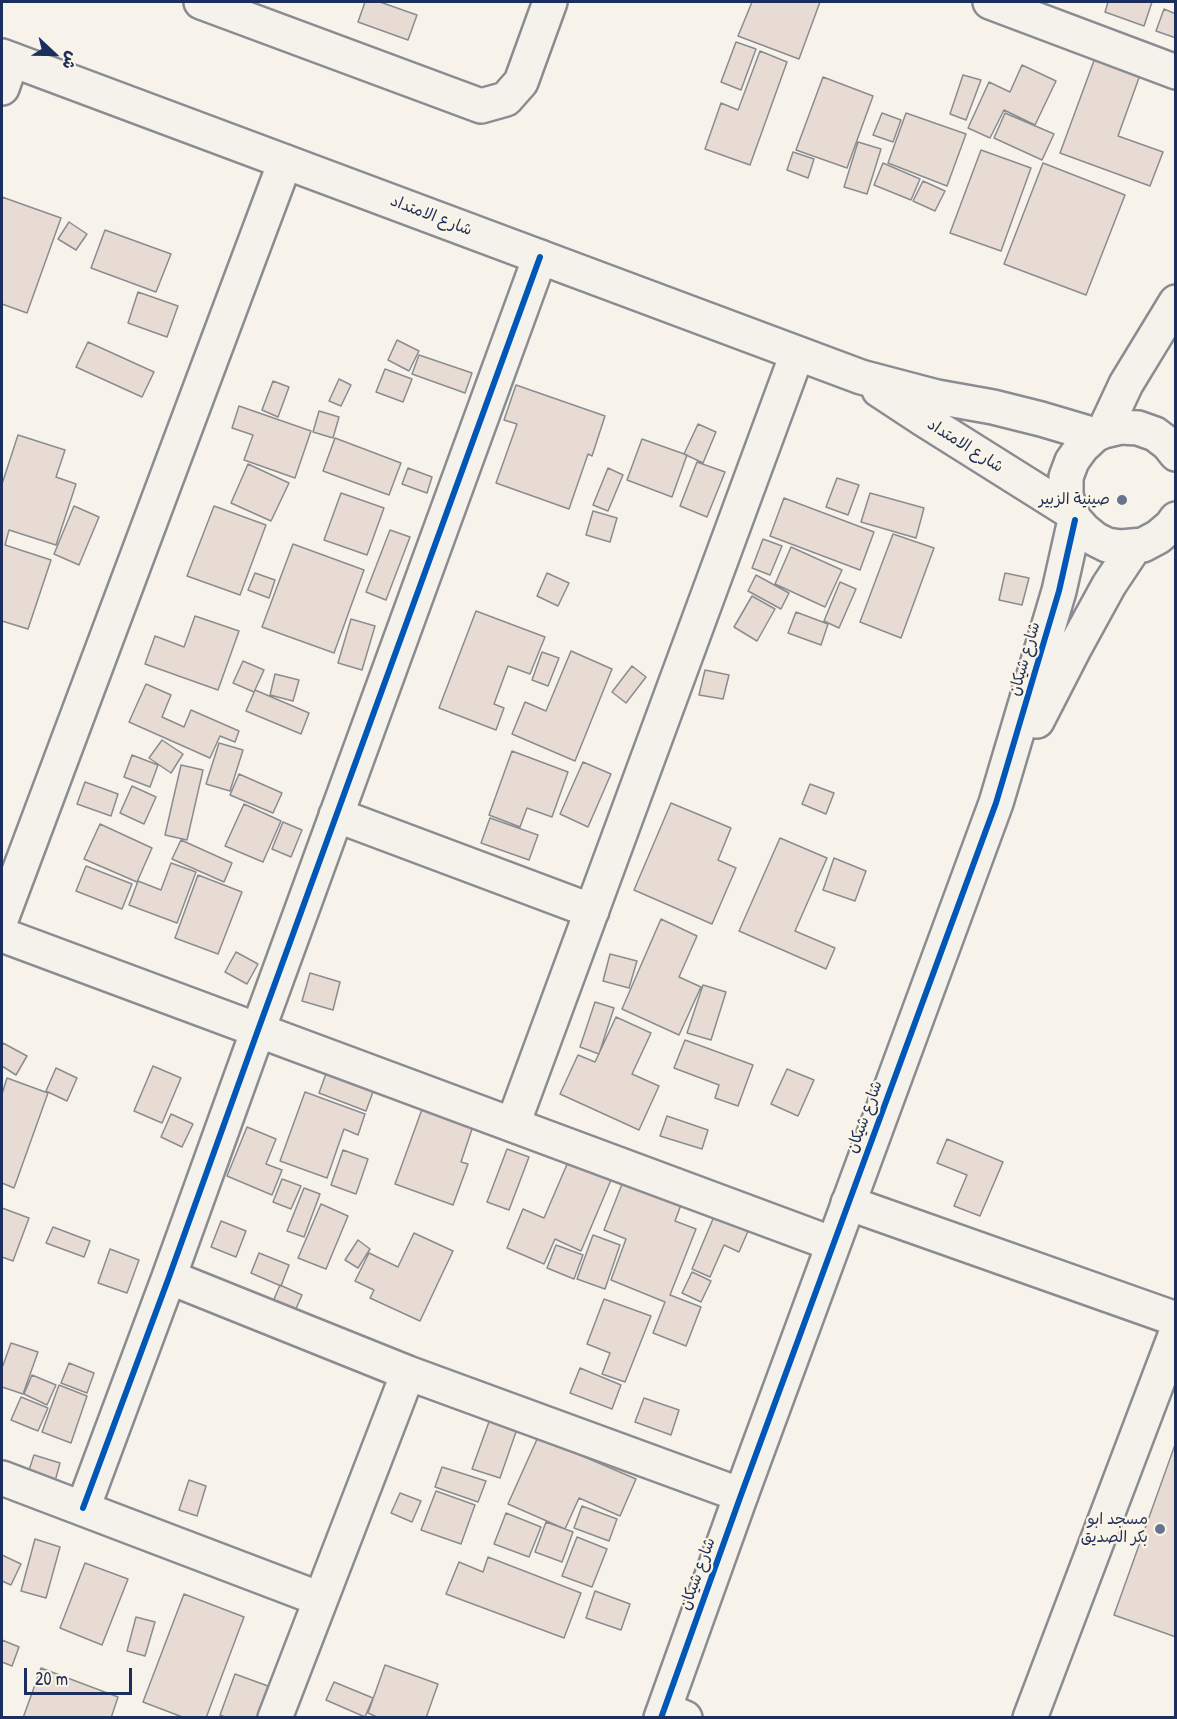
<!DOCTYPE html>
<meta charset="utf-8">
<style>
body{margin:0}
#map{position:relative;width:1177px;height:1719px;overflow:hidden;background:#f7f3ea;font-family:"Patrick Hand","Playpen Sans Arabic",sans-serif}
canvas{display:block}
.frame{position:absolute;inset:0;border:3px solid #1b2f5e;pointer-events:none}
.north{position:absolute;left:24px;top:24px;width:60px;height:60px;-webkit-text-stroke:4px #fcf5e5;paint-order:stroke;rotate:112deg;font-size:16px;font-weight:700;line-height:24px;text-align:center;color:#1b2f5e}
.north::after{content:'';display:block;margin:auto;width:21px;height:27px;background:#1b2f5e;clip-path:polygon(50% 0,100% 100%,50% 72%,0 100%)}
.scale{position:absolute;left:24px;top:1668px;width:108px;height:27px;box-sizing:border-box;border:3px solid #1b2f5e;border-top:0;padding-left:8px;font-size:18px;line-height:21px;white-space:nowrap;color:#1b2f5e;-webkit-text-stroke:4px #fcf5e5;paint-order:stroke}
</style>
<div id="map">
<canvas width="1177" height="1719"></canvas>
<div class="frame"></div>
<div class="north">ش</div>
<div class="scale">20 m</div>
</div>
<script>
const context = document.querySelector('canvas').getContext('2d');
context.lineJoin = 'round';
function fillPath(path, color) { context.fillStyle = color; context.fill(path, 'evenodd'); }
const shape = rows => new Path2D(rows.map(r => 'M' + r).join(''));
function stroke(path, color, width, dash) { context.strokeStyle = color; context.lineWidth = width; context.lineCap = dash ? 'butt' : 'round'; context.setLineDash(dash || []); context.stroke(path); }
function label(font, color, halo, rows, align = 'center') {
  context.font = font + ' "Patrick Hand","Playpen Sans Arabic",sans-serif'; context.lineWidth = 4.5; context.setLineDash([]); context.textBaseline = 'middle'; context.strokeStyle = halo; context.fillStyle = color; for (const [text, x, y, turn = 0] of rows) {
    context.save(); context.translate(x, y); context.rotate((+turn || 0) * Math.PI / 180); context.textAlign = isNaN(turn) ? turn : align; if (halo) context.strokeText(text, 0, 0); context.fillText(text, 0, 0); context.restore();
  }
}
const building = shape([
 [365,2,380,2,417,15,408,40,358,22,365,2],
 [752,2,820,2,799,59,738,36,752,2],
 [1108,2,1152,2,1144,26,1105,12,1108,2],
 [1164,9,1176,14,1176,38,1156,31,1164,9],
 [736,42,756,49,741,90,721,82,736,42],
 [760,51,787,62,750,165,705,149,721,103,738,110,760,51],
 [1095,58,1140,75,1118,136,1163,152,1150,186,1060,153,1095,58],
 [1022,65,1056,81,1035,125,1004,110,990,138,968,128,989,82,1010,92,1022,65],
 [963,75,981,80,966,120,950,114,963,75],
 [823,77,873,96,847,168,796,150,823,77],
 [882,113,901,120,893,142,873,135,882,113],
 [906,113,966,134,947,186,888,163,906,113],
 [1005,113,1054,134,1042,160,994,138,1005,113],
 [858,142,881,149,867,194,844,187,858,142],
 [981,150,1031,168,1001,251,950,233,981,150],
 [793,152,814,159,808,178,787,170,793,152],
 [883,163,920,179,911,200,874,185,883,163],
 [1043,163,1125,195,1086,295,1004,264,1043,163],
 [923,181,945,191,935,211,913,201,923,181],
 [2,197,61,218,27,313,2,304,2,197],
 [69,222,87,234,76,250,58,239,69,222],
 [105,230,171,254,156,292,91,268,105,230],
 [138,292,178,306,167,337,128,323,138,292],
 [397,340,419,351,409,371,388,360,397,340],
 [88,342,154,372,142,397,76,367,88,342],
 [419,355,472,373,465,393,412,374,419,355],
 [385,369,412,379,403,402,376,392,385,369],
 [339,379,351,385,341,406,329,401,339,379],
 [273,381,289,387,278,417,262,410,273,381],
 [516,385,605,416,592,456,588,454,569,509,496,483,517,424,504,420,516,385],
 [239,406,311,431,295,478,244,460,253,435,232,428,239,406],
 [319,411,339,417,333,438,313,432,319,411],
 [698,424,716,432,703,463,684,454,698,424],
 [18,435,65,450,56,477,76,484,56,545,9,530,5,545,51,560,28,629,2,621,2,623,2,484,18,435],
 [335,438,401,463,389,495,323,471,335,438],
 [642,439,687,455,672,497,627,480,642,439],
 [697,462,725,472,707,517,680,506,697,462],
 [248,464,289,483,271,521,231,503,248,464],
 [408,468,432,477,427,493,402,484,408,468],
 [608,468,623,475,608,511,593,505,608,468],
 [837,478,859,485,848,515,826,507,837,478],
 [341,493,384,508,367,555,324,540,341,493],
 [870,493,924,508,916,538,861,522,870,493],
 [784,498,874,532,860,570,770,536,784,498],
 [74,506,99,517,79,565,54,554,74,506],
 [214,506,266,525,240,595,187,576,214,506],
 [593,511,617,518,610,542,586,535,593,511],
 [390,530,410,537,386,600,366,592,390,530],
 [893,534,934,548,901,638,860,622,893,534],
 [763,539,782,546,770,575,752,568,763,539],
 [293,544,364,570,334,653,262,627,293,544],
 [791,547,842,570,825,607,775,584,791,547],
 [255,573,275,580,269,598,248,590,255,573],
 [547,573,569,583,558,606,537,596,547,573],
 [1005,573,1029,578,1022,605,999,600,1005,573],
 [756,575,789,593,781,609,748,591,756,575],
 [840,582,856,589,839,628,824,621,840,582],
 [752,596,775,609,757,641,734,627,752,596],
 [476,611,545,637,530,674,508,666,494,704,504,708,496,730,439,708,476,611],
 [796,612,828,624,821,645,788,633,796,612],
 [195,616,239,631,218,690,145,664,155,636,184,647,195,616],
 [351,619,375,626,362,670,338,663,351,619],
 [571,651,612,669,575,761,512,734,525,702,546,711,571,651],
 [542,652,559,658,548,686,532,680,542,652],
 [243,661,264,670,254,692,233,683,243,661],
 [632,666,646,677,626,703,612,692,632,666],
 [705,670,729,675,723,699,699,695,705,670],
 [275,674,299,680,293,701,270,695,275,674],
 [146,684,171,695,162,717,184,727,191,710,239,731,235,742,220,736,210,758,129,722,146,684],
 [255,690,309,713,301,734,246,711,255,690],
 [162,740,183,754,171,773,149,758,162,740],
 [219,743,243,750,230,791,206,784,219,743],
 [512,751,568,772,552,817,527,808,520,827,489,815,512,751],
 [132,755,158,765,150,787,124,777,132,755],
 [583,762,611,774,588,827,560,814,583,762],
 [181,765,203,770,187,840,165,835,181,765],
 [239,774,282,793,273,813,230,795,239,774],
 [85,782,118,794,111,816,77,804,85,782],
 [810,784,834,793,826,814,802,804,810,784],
 [132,786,156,797,144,824,120,813,132,786],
 [671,803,731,828,718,860,736,868,712,924,634,890,671,803],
 [244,804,281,821,263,862,225,846,244,804],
 [490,818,538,835,529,860,481,843,490,818],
 [283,822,302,830,291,857,272,849,283,822],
 [100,824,152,848,137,882,84,859,100,824],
 [780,838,827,858,795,931,835,948,826,969,739,931,780,838],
 [181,840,232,863,224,882,172,859,181,840],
 [834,858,866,871,855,901,823,890,834,858],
 [171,863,196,872,177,923,129,905,138,881,161,890,171,863],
 [86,866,132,884,122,909,76,891,86,866],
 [198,875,242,892,218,954,175,938,198,875],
 [661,919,697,936,679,977,701,987,679,1035,622,1009,661,919],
 [236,952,258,964,247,984,225,972,236,952],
 [610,954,637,961,629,988,603,981,610,954],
 [310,973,340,982,333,1010,302,1001,310,973],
 [703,985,726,992,711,1040,687,1033,703,985],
 [595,1002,614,1008,599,1054,580,1047,595,1002],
 [616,1017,651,1033,632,1074,659,1086,639,1130,560,1094,578,1055,595,1062,616,1017],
 [685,1040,753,1065,738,1106,715,1098,719,1085,674,1068,685,1040],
 [3,1043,27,1056,16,1075,2,1066,2,1046,3,1043],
 [153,1066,181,1078,162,1123,134,1111,153,1066],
 [56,1068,77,1078,67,1101,46,1091,56,1068],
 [787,1069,814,1080,798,1116,771,1104,787,1069],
 [327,1071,374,1089,366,1111,319,1093,327,1071],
 [7,1078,48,1093,14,1188,2,1183,2,1094,7,1078],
 [305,1092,365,1114,358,1135,344,1129,327,1178,280,1161,305,1092],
 [425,1101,475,1120,461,1162,468,1164,453,1205,395,1184,425,1101],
 [171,1114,193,1124,182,1147,161,1137,171,1114],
 [667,1116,708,1130,702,1149,660,1136,667,1116],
 [247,1127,276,1139,266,1164,282,1170,272,1195,227,1176,247,1127],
 [947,1139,1003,1162,980,1216,954,1206,967,1175,937,1163,947,1139],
 [507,1149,529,1157,509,1210,487,1202,507,1149],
 [343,1150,368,1159,356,1194,331,1185,343,1150],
 [568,1162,611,1180,581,1251,555,1239,544,1264,507,1248,523,1209,544,1218,568,1162],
 [282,1179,301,1186,291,1209,273,1202,282,1179],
 [624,1179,682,1202,675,1221,696,1229,670,1295,701,1307,686,1346,653,1333,665,1302,611,1280,626,1239,604,1230,624,1179],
 [304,1188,320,1194,304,1237,287,1231,304,1188],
 [321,1204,348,1216,326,1269,298,1258,321,1204],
 [718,1207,752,1222,739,1252,724,1245,710,1277,692,1269,718,1207],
 [2,1208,29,1218,13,1261,2,1257,2,1208],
 [221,1221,246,1231,236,1257,211,1247,221,1221],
 [53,1227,90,1241,84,1257,46,1243,53,1227],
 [414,1233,453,1251,420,1321,370,1298,374,1290,355,1281,369,1253,398,1267,414,1233],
 [593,1235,620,1245,605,1289,577,1279,593,1235],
 [358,1240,370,1249,358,1268,345,1260,358,1240],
 [556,1245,583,1255,574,1279,547,1268,556,1245],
 [110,1249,139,1260,127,1293,98,1283,110,1249],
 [259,1253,289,1265,281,1286,251,1273,259,1253],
 [692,1272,711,1281,701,1302,682,1293,692,1272],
 [280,1285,302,1295,291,1320,269,1311,280,1285],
 [604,1299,651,1316,625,1382,602,1374,610,1353,587,1344,604,1299],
 [11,1343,38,1352,23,1394,2,1387,2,1368,11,1343],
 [69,1363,94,1373,87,1393,61,1383,69,1363],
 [580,1368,621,1385,612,1409,570,1393,580,1368],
 [32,1375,56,1385,47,1405,24,1394,32,1375],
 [59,1385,87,1396,71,1443,42,1432,59,1385],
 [21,1397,48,1408,38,1431,11,1420,21,1397],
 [644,1398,679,1410,671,1435,635,1422,644,1398],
 [490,1419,517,1429,500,1478,472,1469,490,1419],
 [538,1437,636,1479,620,1516,579,1498,565,1529,508,1504,538,1437],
 [1176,1442,1176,1637,1114,1615,1176,1442],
 [34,1455,60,1463,54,1485,27,1476,34,1455],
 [442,1467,486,1481,478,1502,435,1487,442,1467],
 [189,1480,206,1486,197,1516,179,1510,189,1480],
 [436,1491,475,1505,461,1544,421,1530,436,1491],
 [400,1493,421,1501,412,1522,391,1513,400,1493],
 [582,1506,617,1519,609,1541,574,1528,582,1506],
 [506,1513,541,1527,529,1557,494,1544,506,1513],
 [546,1522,573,1532,562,1562,535,1552,546,1522],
 [577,1537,607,1549,592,1587,562,1576,577,1537],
 [35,1539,60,1547,46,1598,21,1591,35,1539],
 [2,1555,21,1564,11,1585,2,1581,2,1555],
 [488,1557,581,1593,564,1638,446,1594,459,1562,483,1572,488,1557],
 [85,1563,128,1579,102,1645,60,1628,85,1563],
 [595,1591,630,1604,621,1630,586,1618,595,1591],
 [184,1594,244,1617,206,1718,185,1718,143,1702,184,1594],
 [136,1617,155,1622,145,1656,127,1651,136,1617],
 [2,1640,19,1647,12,1666,2,1662,2,1640],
 [385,1665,438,1684,426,1718,379,1718,368,1713,385,1665],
 [41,1668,118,1697,111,1718,23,1718,41,1668],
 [235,1674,268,1686,257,1718,227,1718,220,1715,235,1674],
 [334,1682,373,1698,365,1717,326,1700,334,1682]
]);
fillPath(building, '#e8dbd4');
stroke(building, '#8a8c91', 1.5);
const minor = shape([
 [201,2,481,106,506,99,521,82,550,2],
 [990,2,1176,72],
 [2,88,12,60],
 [336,815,592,911],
 [2,917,285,162],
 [2,935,833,1244],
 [513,1124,797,354],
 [848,1203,1176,1319],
 [169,1277,408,1373,741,1495],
 [2,1478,320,1599],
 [83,1508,169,1277,258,1030,540,257],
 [665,1709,685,1718],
 [275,1718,408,1373],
 [1030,1718,1176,1333]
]);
const tertiary = shape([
 [2,56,861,377,937,397,993,407,1041,419,1095,435],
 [879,390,923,419,1071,512],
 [1104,431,1126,384,1176,302],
 [1176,454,1168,444,1155,434,1138,428,1121,427,1104,431,1095,435,1082,447,1072,461,1066,477,1066,495,1071,512,1075,520,1084,530,1095,539,1107,545,1121,547,1143,545,1158,537,1171,526,1176,519],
 [1037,721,1075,647,1109,585,1135,546],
 [661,1718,741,1495,996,803,1059,591,1075,520]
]);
stroke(minor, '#8a8c91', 38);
stroke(tertiary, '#8a8c91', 38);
stroke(minor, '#f5f2ec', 33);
stroke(tertiary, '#f5f2ec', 33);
stroke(shape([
 [83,1508,169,1277,258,1030,540,257],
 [661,1718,741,1495,996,803,1059,591,1075,520]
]), '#0057b8', 6);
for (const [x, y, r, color] of [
 [1122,500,6,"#68748f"],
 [1160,1529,6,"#68748f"]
]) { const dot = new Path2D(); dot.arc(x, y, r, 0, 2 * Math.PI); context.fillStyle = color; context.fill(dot); stroke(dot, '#fcf5e5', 2); }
label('16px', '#1b2f5e', '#fcf5e5', [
 ["شارع الامتداد",431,216,21],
 ["شارع الامتداد",965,446,32],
 ["شارع شيكان",1025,659,-74],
 ["شارع شيكان",865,1117,-70],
 ["شارع شيكان",698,1574,-70]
]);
label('16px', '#1b2f5e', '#fcf5e5', [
 ["صينية الزبير",1110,500],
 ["مسجد ابو",1148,1520],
 ["بكر الصديق",1148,1538]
], 'right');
</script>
